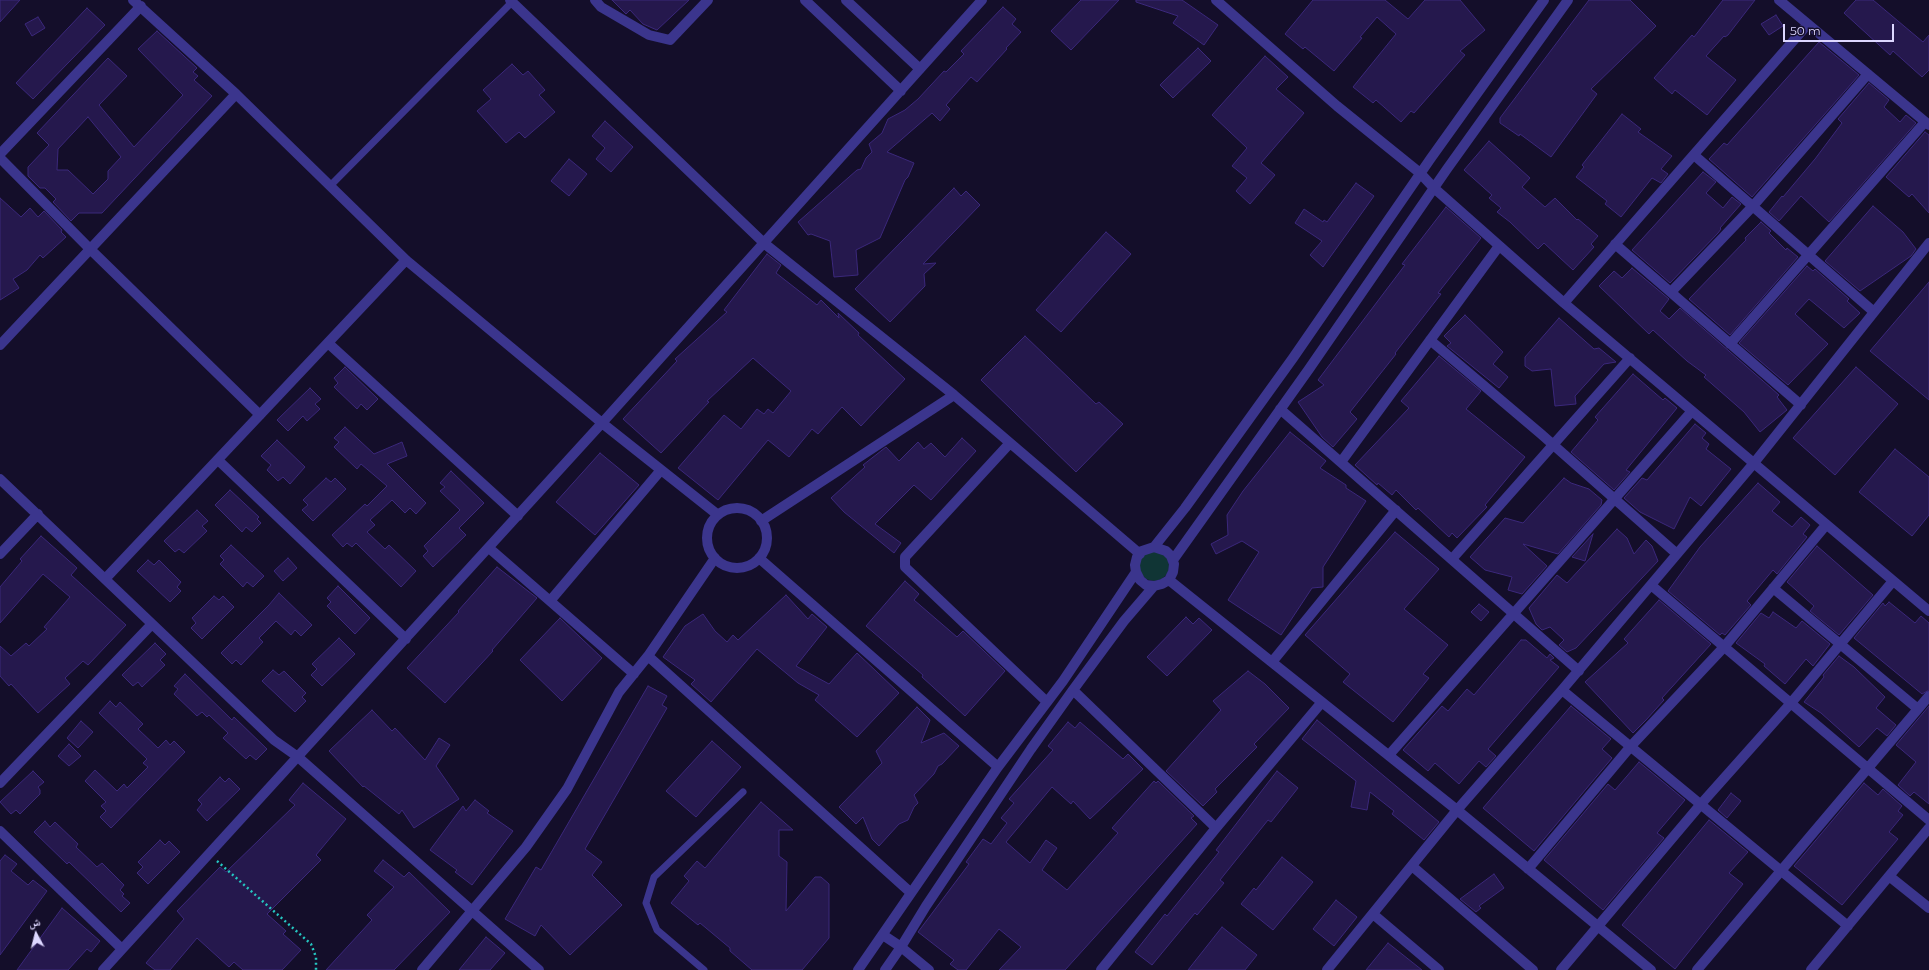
<!DOCTYPE html>
<meta charset="utf-8">
<style>
body{margin:0}
#map{position:relative;width:1929px;height:970px;overflow:hidden;background:#140e2a;font-family:Montserrat,"Noto Naskh Arabic",sans-serif}
canvas{display:block}
.north{position:absolute;left:16px;top:914px;width:40px;height:40px;-webkit-text-stroke:3px #140e2a;paint-order:stroke;rotate:353deg;font-size:11px;font-weight:700;line-height:16px;text-align:center;color:#ddd7ff}
.north::after{content:'';display:block;margin:auto;width:14px;height:18px;background:#ddd7ff;clip-path:polygon(50% 0,100% 100%,50% 72%,0 100%)}
.scale{position:absolute;left:1783px;top:24px;width:111px;height:18px;box-sizing:border-box;border:2px solid #ddd7ff;border-top:0;padding-left:5px;font-size:12px;line-height:14px;white-space:nowrap;color:#ddd7ff;-webkit-text-stroke:3px #140e2a;paint-order:stroke}
</style>
<div id="map">
<canvas width="1929" height="970"></canvas>
<div class="north">ش</div>
<div class="scale">50 m</div>
</div>
<script>
const context = document.querySelector('canvas').getContext('2d');
context.lineJoin = 'round';
function fillPath(path, color) { context.fillStyle = color; context.fill(path, 'evenodd'); }
const shape = rows => new Path2D(rows.map(r => 'M' + r).join(''));
function stroke(path, color, width, dash) { context.strokeStyle = color; context.lineWidth = width; context.lineCap = dash ? 'butt' : 'round'; context.setLineDash(dash || []); context.stroke(path); }
fillPath(shape([
 '1139 566a15 15 0 1 1 30 0a15 15 0 1 1-30 0Z'
]), '#103535');
const building = shape([
 [0,0,20,0,0,22,0,0],
 [612,0,689,0,657,30,643,24,630,10,626,14,612,0],
 [1081,0,1119,0,1071,50,1051,31,1081,0],
 [1136,0,1182,0,1218,25,1204,45,1173,23,1178,16,1136,2,1136,0],
 [1313,0,1385,0,1408,19,1425,0,1460,0,1485,30,1460,51,1465,55,1414,113,1411,111,1401,122,1376,100,1373,103,1353,87,1396,34,1377,17,1360,37,1362,38,1334,71,1305,47,1303,49,1285,34,1313,0],
 [1589,0,1630,0,1656,26,1591,89,1597,94,1551,157,1520,134,1519,136,1500,123,1500,118,1589,0],
 [1723,0,1755,0,1728,35,1725,37,1724,36,1706,56,1736,80,1707,115,1675,90,1672,94,1654,78,1692,35,1694,37,1723,0],
 [1856,0,1873,0,1923,42,1929,35,1929,70,1922,77,1893,51,1890,55,1844,13,1856,0],
 [1003,7,1016,19,1012,24,1021,32,1006,48,1007,49,977,82,971,77,946,105,950,109,940,121,932,113,887,152,914,163,908,177,905,180,880,238,856,250,858,275,834,277,830,241,811,234,808,235,798,222,857,170,861,169,866,158,872,152,869,144,882,133,888,119,905,110,918,99,944,71,946,72,964,54,961,51,1003,7],
 [87,8,105,25,33,99,16,83,87,8],
 [1776,15,1783,26,1769,35,1761,24,1776,15],
 [38,17,45,28,32,36,25,24,38,17],
 [157,31,197,68,193,72,198,76,194,80,212,96,102,213,79,213,71,221,53,202,56,199,45,188,40,188,28,176,28,167,49,145,37,133,108,58,127,76,99,105,134,147,183,95,138,49,157,31],
 [88,117,121,157,108,171,108,179,93,194,68,170,57,170,58,149,88,117],
 [1819,42,1859,75,1752,197,1709,159,1724,143,1727,145,1819,42],
 [1198,48,1211,61,1173,98,1160,85,1198,48],
 [1265,56,1288,77,1276,89,1304,113,1261,163,1275,175,1250,204,1236,191,1247,178,1232,166,1247,148,1212,115,1265,56],
 [512,64,523,75,528,71,545,90,539,95,555,112,525,138,519,132,506,143,477,111,491,99,483,90,512,64],
 [1869,83,1889,100,1884,107,1900,122,1906,115,1916,123,1829,222,1801,196,1779,221,1769,212,1782,196,1783,197,1815,159,1842,123,1838,119,1869,83],
 [1622,114,1641,129,1638,132,1672,156,1661,169,1668,174,1661,183,1652,178,1621,217,1605,204,1607,201,1576,177,1584,167,1582,165,1622,114],
 [605,121,633,147,611,172,596,159,605,148,592,136,605,121],
 [1925,132,1929,135,1929,213,1912,194,1909,197,1886,177,1925,132],
 [1489,141,1530,178,1522,187,1545,207,1555,198,1577,220,1578,219,1598,236,1591,244,1594,247,1573,270,1544,243,1538,249,1510,222,1497,212,1501,208,1489,198,1492,195,1464,170,1489,141],
 [569,159,587,174,569,196,551,181,569,159],
 [1703,172,1716,182,1706,193,1723,208,1732,197,1741,204,1720,228,1721,229,1718,233,1670,283,1632,250,1703,172],
 [1356,183,1374,196,1323,267,1310,255,1322,241,1295,223,1304,209,1323,222,1324,220,1327,222,1356,183],
 [954,188,961,196,966,191,980,205,923,264,936,263,924,274,925,286,890,322,855,289,954,188],
 [0,198,21,217,30,208,38,217,44,211,62,230,61,232,66,237,43,258,40,255,27,270,13,279,19,288,0,300,0,198],
 [1873,206,1903,232,1916,249,1911,256,1860,291,1825,261,1873,206],
 [1446,207,1481,238,1438,293,1441,294,1395,353,1396,354,1350,412,1357,419,1333,447,1322,437,1298,402,1324,385,1318,380,1405,265,1402,264,1446,207],
 [1761,222,1771,231,1769,233,1786,250,1787,248,1798,257,1730,335,1689,299,1746,240,1745,238,1761,222],
 [1106,232,1131,254,1061,332,1036,310,1106,232],
 [767,254,781,265,776,273,817,305,821,300,839,318,838,313,859,333,858,335,905,379,861,426,842,407,818,434,812,429,789,457,768,440,718,500,678,468,724,415,741,429,757,409,764,414,768,409,773,413,791,391,753,358,707,401,709,402,661,453,623,419,677,361,675,359,727,312,724,310,767,254],
 [1807,266,1813,271,1815,269,1849,299,1847,301,1860,313,1844,328,1809,299,1795,314,1828,344,1788,385,1739,343,1807,266],
 [1632,268,1669,299,1660,311,1669,319,1680,308,1779,395,1777,397,1787,410,1760,432,1744,412,1704,377,1706,375,1687,361,1653,330,1649,334,1599,286,1614,271,1622,278,1632,268],
 [1929,282,1929,400,1870,351,1929,282],
 [1465,315,1503,352,1493,364,1508,377,1499,388,1447,346,1451,343,1444,336,1465,315],
 [1559,318,1594,349,1599,348,1616,362,1604,364,1575,396,1576,404,1555,406,1551,369,1532,371,1525,366,1525,357,1559,318],
 [1025,336,1096,404,1099,402,1123,424,1076,472,981,380,1025,336],
 [1439,356,1481,391,1466,409,1525,457,1485,505,1487,507,1457,538,1452,533,1449,537,1418,508,1416,510,1396,490,1392,495,1378,483,1377,485,1355,465,1409,408,1401,401,1439,356],
 [345,367,378,399,367,410,361,404,357,409,334,387,338,383,334,378,345,367],
 [1856,367,1898,404,1835,475,1793,438,1856,367],
 [1633,374,1663,400,1665,398,1677,408,1626,470,1630,472,1614,490,1571,452,1598,420,1595,417,1633,374],
 [310,388,321,399,315,404,320,409,307,421,303,416,288,431,277,420,310,388],
 [1695,424,1706,433,1702,438,1709,444,1706,449,1731,469,1701,506,1690,497,1674,529,1640,512,1624,498,1642,478,1647,480,1695,424],
 [345,427,374,454,402,442,407,456,387,464,426,503,416,514,410,508,405,513,392,500,370,520,375,525,367,532,385,549,389,545,416,571,401,587,356,543,352,547,347,543,343,547,332,535,365,504,367,506,387,486,361,464,357,469,334,447,339,442,334,438,345,427],
 [1290,432,1326,461,1320,468,1346,485,1346,488,1366,501,1323,567,1323,587,1312,588,1281,635,1228,600,1259,552,1242,541,1216,554,1211,544,1228,535,1227,515,1243,491,1290,432],
 [962,438,976,451,931,500,914,485,875,524,901,543,894,553,844,512,831,498,865,467,863,465,886,447,899,461,918,442,924,449,931,443,945,457,962,438],
 [277,440,305,467,290,484,283,477,278,481,267,470,271,465,261,456,277,440],
 [1895,449,1929,477,1929,515,1912,536,1859,492,1895,449],
 [600,453,639,485,595,535,556,502,600,453],
 [451,471,484,503,459,528,466,535,433,567,423,556,428,551,424,546,460,510,440,491,445,487,440,483,451,471],
 [326,478,331,482,335,478,346,489,313,521,302,510,308,505,303,500,326,478],
 [1564,478,1571,483,1589,489,1602,500,1601,505,1558,554,1523,544,1547,566,1522,594,1508,590,1512,577,1485,570,1470,557,1505,518,1523,523,1564,478],
 [1758,483,1780,502,1772,511,1792,527,1801,517,1810,525,1803,534,1807,537,1777,574,1773,570,1747,601,1751,605,1725,635,1722,633,1720,635,1668,591,1700,547,1758,483],
 [230,490,259,517,257,519,261,523,252,532,246,527,242,532,215,505,230,490],
 [197,510,208,521,202,526,207,531,184,553,179,549,175,552,164,541,197,510],
 [1617,529,1627,538,1634,554,1646,540,1652,546,1658,561,1576,648,1567,652,1559,645,1564,640,1550,627,1542,630,1536,624,1529,608,1557,575,1567,583,1617,529],
 [1395,532,1439,569,1404,609,1448,645,1423,674,1429,678,1393,722,1343,682,1350,674,1305,635,1395,532],
 [1593,534,1585,561,1572,557,1593,534],
 [41,536,77,568,71,575,126,625,88,665,83,661,65,678,70,684,38,713,11,684,9,686,0,676,0,646,11,656,26,643,29,646,47,629,44,627,70,597,43,574,0,623,0,587,22,561,20,559,41,536],
 [231,545,264,576,253,587,247,582,243,587,220,564,224,560,220,556,231,545],
 [1817,546,1873,595,1839,635,1810,611,1814,606,1787,582,1817,546],
 [288,558,297,568,283,581,274,571,288,558],
 [148,560,154,565,159,560,181,582,177,587,181,591,170,602,137,571,148,560],
 [497,567,537,598,492,650,493,651,445,703,407,668,459,612,458,611,497,567],
 [905,581,919,594,914,600,957,637,963,631,1005,671,965,716,922,677,923,675,866,626,905,581],
 [338,586,370,618,355,634,327,606,331,602,327,598,338,586],
 [279,593,312,625,301,636,295,630,291,635,276,621,259,638,263,642,241,665,236,660,232,664,221,653,269,605,279,593],
 [786,595,808,619,812,614,827,627,796,666,829,684,857,653,899,693,857,737,815,700,819,695,798,683,757,649,711,702,691,684,695,680,663,657,685,626,703,614,715,631,727,642,733,635,738,640,786,595],
 [214,596,219,600,223,596,234,607,202,639,191,628,196,623,192,618,214,596],
 [1659,600,1711,644,1662,698,1664,700,1646,720,1633,733,1585,682,1628,643,1624,639,1659,600],
 [1889,602,1915,623,1921,616,1929,623,1929,690,1922,694,1854,638,1883,603,1885,606,1889,602],
 [1479,604,1489,612,1481,621,1471,612,1479,604],
 [1773,612,1796,628,1802,621,1830,644,1813,666,1806,659,1785,684,1764,666,1765,664,1736,643,1761,613,1769,618,1773,612],
 [1186,617,1193,624,1199,618,1212,630,1167,676,1147,657,1186,617],
 [560,618,602,658,562,701,520,660,560,618],
 [339,638,355,654,322,686,311,675,317,669,312,664,339,638],
 [1521,640,1526,640,1547,658,1550,654,1554,658,1550,660,1559,667,1488,749,1496,756,1486,767,1479,761,1459,784,1435,763,1428,771,1403,750,1442,706,1448,711,1467,689,1474,695,1521,640],
 [155,643,166,654,160,660,165,665,142,687,138,682,133,686,122,675,155,643],
 [1839,656,1854,667,1885,697,1876,708,1896,725,1887,736,1877,728,1859,747,1821,713,1804,702,1824,677,1823,675,1839,656],
 [273,670,279,675,284,671,306,693,302,697,306,701,295,712,262,681,273,670],
 [1248,671,1265,684,1289,708,1254,744,1257,747,1215,789,1217,792,1203,806,1166,771,1221,710,1213,701,1248,671],
 [185,674,232,720,234,717,267,749,256,760,250,755,246,759,223,738,228,733,209,715,207,717,202,712,197,716,174,694,178,689,174,686,185,674],
 [648,686,667,696,662,705,667,708,585,849,602,862,592,875,622,905,570,955,541,925,535,936,505,919,536,867,541,870,648,686],
 [110,701,116,707,120,702,143,724,138,729,158,748,166,740,170,745,174,741,185,752,111,828,100,817,106,811,101,806,106,802,85,781,95,770,117,791,124,784,127,788,148,767,143,763,147,759,99,713,110,701],
 [1571,706,1611,739,1602,749,1612,758,1534,851,1483,808,1571,706],
 [1929,706,1929,804,1914,792,1910,796,1898,785,1916,762,1896,745,1929,706],
 [917,707,930,720,921,743,944,733,959,746,942,764,938,766,934,774,914,795,918,803,914,807,908,820,899,824,879,846,872,839,863,817,856,824,839,807,882,763,876,751,917,707],
 [372,710,392,731,395,728,425,760,439,738,450,745,436,766,459,799,414,828,402,810,399,814,364,786,363,787,329,751,372,710],
 [1317,720,1439,822,1424,840,1392,814,1394,811,1370,792,1367,810,1351,807,1356,781,1302,739,1317,720],
 [81,721,93,732,78,748,67,738,81,721],
 [1068,722,1075,728,1080,722,1123,759,1128,754,1143,769,1090,819,1073,801,1071,804,1052,787,1006,842,1030,863,1046,840,1057,848,1042,870,1067,890,1118,833,1112,828,1154,781,1156,783,1158,781,1194,816,1191,818,1197,824,1065,970,999,970,1021,947,999,929,966,970,958,970,950,964,954,960,918,932,969,864,966,862,983,839,991,844,1007,823,1001,818,1014,803,1009,799,1053,750,1048,746,1068,722],
 [712,741,741,767,696,817,666,791,712,741],
 [69,744,81,756,69,766,58,756,69,744],
 [1639,762,1685,800,1657,833,1664,838,1603,910,1544,860,1608,784,1615,790,1639,762],
 [33,771,44,782,38,787,40,790,40,794,20,814,16,810,11,814,0,802,33,771],
 [1277,771,1298,788,1271,822,1268,820,1220,880,1224,883,1197,915,1195,913,1152,965,1135,952,1165,914,1167,916,1219,852,1216,850,1277,771],
 [220,777,225,782,229,778,240,789,207,821,197,810,202,804,198,800,220,777],
 [303,783,346,819,316,855,321,860,267,914,286,931,283,934,301,950,282,970,243,970,234,962,229,967,197,938,170,970,155,970,146,963,184,919,177,911,220,867,226,872,295,805,289,800,303,783],
 [1864,783,1878,795,1883,789,1902,806,1898,811,1903,815,1889,832,1898,839,1842,905,1794,866,1864,783],
 [1731,793,1741,801,1727,818,1718,810,1731,793],
 [475,800,489,811,487,813,513,831,472,885,455,872,457,870,430,850,463,806,466,811,475,800],
 [761,802,793,830,779,830,779,856,787,862,786,911,815,877,821,877,829,884,829,938,802,970,752,970,730,951,730,948,700,923,698,925,671,903,689,881,684,876,697,861,705,868,761,802],
 [1709,820,1748,852,1729,873,1743,884,1675,969,1622,925,1709,820],
 [45,821,50,827,55,822,78,844,76,847,97,867,102,863,124,885,120,890,124,894,122,896,130,903,121,912,69,862,67,864,34,832,45,821],
 [160,840,165,845,169,841,180,852,148,884,137,873,143,867,138,862,160,840],
 [5,855,17,864,11,871,28,885,33,880,47,891,0,955,0,861,5,855],
 [1282,857,1313,882,1273,930,1241,904,1254,888,1256,890,1282,857],
 [383,860,404,877,409,872,450,912,394,970,326,970,372,920,367,915,394,887,374,871,383,860],
 [1494,874,1504,888,1479,906,1481,908,1476,912,1460,899,1494,874],
 [1336,900,1357,917,1334,946,1313,929,1336,900],
 [62,908,100,941,91,952,87,949,68,970,17,970,62,908],
 [1222,927,1257,955,1245,970,1188,970,1222,927],
 [486,937,505,953,490,970,459,970,486,937],
 [1388,943,1422,970,1366,970,1388,943]
]);
fillPath(building, '#25184d');
stroke(building, '#3b287b', 1);
stroke(shape([
 [217,861,311,944,316,957,316,970]
]), '#25c6c1', 2.5, [2, 3]);
stroke(shape([
 [330,186,512,2],
 [704,970,657,930,646,903,654,877,743,792]
]), '#3b358d', 7);
stroke(shape([
 [133,0,236,94,406,260,602,423,718,515],
 [510,0,765,244,954,395,1140,554],
 [595,0,601,7,649,35,670,40,708,0],
 [805,0,901,91],
 [846,0,920,69],
 [1216,0,1337,106,1420,173,1434,188,1564,303,1929,611],
 [1779,0,1929,125],
 [0,154,141,6],
 [1694,155,1874,312],
 [0,158,90,249,260,415],
 [1615,244,1801,405],
 [1671,292,1753,206,1868,74],
 [1564,303,1808,24],
 [1430,340,1541,434,1677,554],
 [328,343,518,516],
 [1730,344,1925,122],
 [0,345,236,94],
 [1280,409,1579,671],
 [1010,443,905,557,905,567,1047,702],
 [218,460,406,639],
 [1341,462,1499,246],
 [0,479,274,740,298,757,539,970],
 '707 538a30 30 0 1 1 60 0a30 30 0 1 1-60 0Z',
 [761,521,954,395],
 [1154,547,1185,508,1293,358,1431,158,1544,0],
 [489,548,634,674],
 [0,554,38,514],
 [759,558,998,767],
 [1452,559,1630,358],
 [1173,560,1309,369,1447,169,1568,0],
 [105,579,406,260],
 [1169,580,1457,810,1651,970],
 [1651,585,1929,820],
 [1773,588,1918,709],
 [550,601,661,470],
 [648,656,910,892],
 [1272,662,1396,510],
 [1073,690,1216,828],
 [1562,690,1848,926],
 [1389,755,1692,411],
 [0,783,152,624],
 [0,831,122,949],
 [1412,866,1533,970],
 [1528,869,1631,746,1724,647,1826,525],
 [1889,876,1929,908],
 [1373,914,1439,970],
 [883,935,901,947,929,970],
 [103,970,602,423,982,0],
 [422,970,526,847,567,789,619,692,648,656,715,558],
 [858,970,998,767,1063,681,1136,572],
 [885,970,901,947,926,906,1031,749,1073,690,1124,621,1154,586,1162,584,1169,580,1173,572,1174,564,1171,556,1166,551,1154,547,1142,551,1137,557,1135,565,1136,572,1140,580,1146,585,1154,586],
 [1101,970,1216,828,1322,702],
 [1327,970,1457,810,1562,690,1754,463,1929,243],
 [1561,970,1701,804,1791,703,1893,581],
 [1697,970,1929,696],
 [1811,970,1929,828]
]), '#3b358d', 10);
</script>
